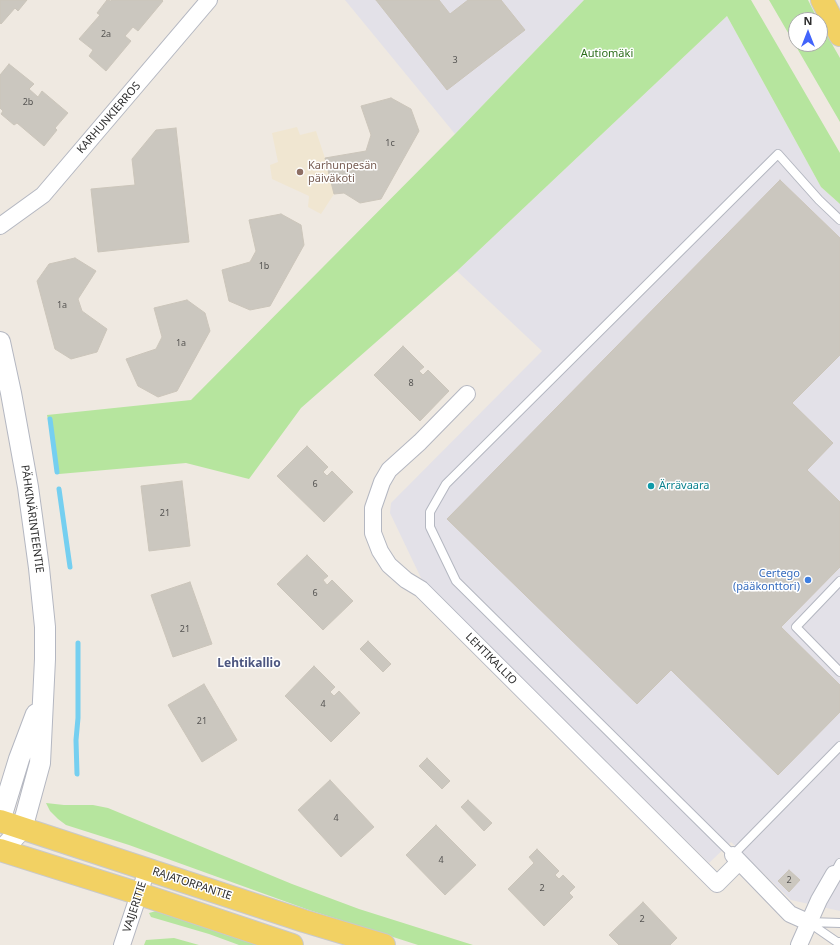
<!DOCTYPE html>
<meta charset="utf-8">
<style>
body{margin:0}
#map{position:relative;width:840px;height:945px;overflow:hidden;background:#efe9e1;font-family:"Noto Sans",sans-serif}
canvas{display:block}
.north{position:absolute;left:788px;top:12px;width:40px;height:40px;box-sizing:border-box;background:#fff;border:1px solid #ababab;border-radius:50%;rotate:0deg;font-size:11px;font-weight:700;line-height:16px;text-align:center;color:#2e2e2e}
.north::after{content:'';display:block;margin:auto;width:14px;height:18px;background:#4264fb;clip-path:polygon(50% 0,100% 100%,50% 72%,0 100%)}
</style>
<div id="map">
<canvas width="840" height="945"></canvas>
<div class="north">N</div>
</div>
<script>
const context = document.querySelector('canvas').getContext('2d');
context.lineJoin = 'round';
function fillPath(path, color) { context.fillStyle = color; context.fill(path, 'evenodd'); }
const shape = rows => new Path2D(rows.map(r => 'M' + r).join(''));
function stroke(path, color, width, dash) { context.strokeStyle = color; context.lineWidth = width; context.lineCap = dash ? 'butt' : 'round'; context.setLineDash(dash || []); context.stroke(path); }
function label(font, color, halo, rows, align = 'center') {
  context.font = font + ' "Noto Sans",sans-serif'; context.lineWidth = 3; context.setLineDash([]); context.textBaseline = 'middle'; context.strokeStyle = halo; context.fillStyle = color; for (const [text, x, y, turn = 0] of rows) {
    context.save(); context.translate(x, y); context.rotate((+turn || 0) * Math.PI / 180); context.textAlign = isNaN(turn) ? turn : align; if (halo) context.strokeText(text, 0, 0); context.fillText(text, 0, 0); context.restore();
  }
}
fillPath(shape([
 [345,0,584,0,455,134],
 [727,16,821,187,840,204,840,911,791,900,731,842,709,863,421,578,390,513,391,503,542,351,457,271]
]), '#e3e1e8');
fillPath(shape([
 [297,127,300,135,316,131,325,158,334,194,321,214,308,207,309,196,272,179,270,165,278,162,272,133]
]), '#f0e6d1');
fillPath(shape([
 [584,0,751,0,840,153,840,204,821,187,727,16,457,271,301,408,249,479,186,463,59,474,47,415,191,400,455,134],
 [769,0,808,0,818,20,796,20,796,44,820,44,820,23,840,58,840,122],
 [46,803,64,805,93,805,108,808,292,884,359,909,473,945,418,945,309,910,129,845,66,825,58,819,50,811],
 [160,910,275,945,239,945,209,934,151,917,149,913],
 [174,938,199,945,144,945,146,940]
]), '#b6e59e');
stroke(shape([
 [50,419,57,472],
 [59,489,70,567],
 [77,774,76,740,78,718,78,643]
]), '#75cff0', 5);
const building = shape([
 [0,0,27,0,18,11,15,8,1,24,0,23,0,0],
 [107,0,111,1,112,0,162,0,163,1,138,31,133,27,125,36,131,41,106,71,89,56,93,50,79,39,100,15,97,13,107,0],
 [376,0,439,0,450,14,468,0,501,0,525,30,447,90,376,0],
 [9,64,34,84,29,89,38,97,42,91,68,113,55,128,57,130,44,146,17,123,14,125,1,114,3,111,0,108,0,75,9,64],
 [391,98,411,109,419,131,381,199,360,203,344,193,334,194,325,158,366,151,371,135,361,106,391,98],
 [176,128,189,242,98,252,91,189,135,185,132,159,156,130,176,128],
 [780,180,840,238,840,355,792,403,833,443,807,470,840,502,840,567,781,627,840,685,840,712,778,775,671,670,637,704,447,519,780,180],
 [281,214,301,225,304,245,270,306,250,310,229,301,222,270,250,262,256,251,249,220,281,214],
 [75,258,96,271,78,299,82,311,107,329,97,352,71,359,55,349,37,281,49,264,75,258],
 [187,300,205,313,210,331,177,391,158,397,138,386,126,359,156,349,162,337,154,308,187,300],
 [403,346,424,367,419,371,423,375,428,370,449,391,420,421,374,375,403,346],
 [307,446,328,467,323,472,327,476,332,471,353,492,324,522,277,476,307,446],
 [182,481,190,546,149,551,141,486,182,481],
 [307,555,328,576,323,580,327,585,332,580,353,601,323,630,277,584,307,555],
 [190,582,212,644,173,657,151,595,190,582],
 [368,641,391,664,383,672,360,649,368,641],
 [314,666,335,687,330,692,334,696,339,691,360,713,331,742,285,696,314,666],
 [204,684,237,740,202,762,168,705,204,684],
 [427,758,450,781,442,789,419,766,427,758],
 [330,780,374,827,341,857,298,810,330,780],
 [468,800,492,823,484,831,461,807,468,800],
 [436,825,476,865,445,895,406,855,436,825],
 [537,849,559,871,555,875,559,879,563,875,575,887,569,893,573,897,544,926,508,889,534,863,529,857,537,849],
 [789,870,800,880,789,892,778,881,789,870],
 [643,902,677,938,670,945,619,945,609,935,643,902]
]);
fillPath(building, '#cbc7bf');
stroke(building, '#cbc5ba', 1);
const service = shape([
 [840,220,819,200,778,154,446,484,430,512,430,527,456,581,733,855,840,746],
 [840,581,796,627,840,672],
 [834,874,840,863],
 [808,922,837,942,840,942],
 [809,922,840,923]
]);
const minor = shape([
 [0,226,43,195,209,0],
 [467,394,420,442,389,470,382,482,373,508,373,533,380,551,389,565,406,580,421,589,717,884,739,862],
 [733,855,790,914,808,922],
 [122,945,147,870],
 [799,945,819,900,834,874]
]);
const tertiary = shape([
 [0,342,11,393,28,487,39,568,45,627,45,659,40,763,22,829,1,851],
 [0,821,19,759,36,714]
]);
const primary = shape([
 [822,0,840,35],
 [0,821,304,921,384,945],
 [0,850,140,894,292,945]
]);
stroke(service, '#b4b7c1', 10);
stroke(minor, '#b4b7c1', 18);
stroke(tertiary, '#b4b7c1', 22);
stroke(primary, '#c9c9c9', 24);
stroke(service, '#fff', 8);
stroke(minor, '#fff', 16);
stroke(tertiary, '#fff', 20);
stroke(primary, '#f2d163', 22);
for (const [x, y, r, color] of [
 [300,172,4,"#8d6e63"],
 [651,486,4,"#0f9aa8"],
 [808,580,4,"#3f7fe0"]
]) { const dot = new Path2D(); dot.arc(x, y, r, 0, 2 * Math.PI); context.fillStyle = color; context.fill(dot); stroke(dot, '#fff', 1.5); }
label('9px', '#555452', null, [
 ["2a",106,34],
 ["3",455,60],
 ["2b",28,102],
 ["1c",390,143],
 ["1b",264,266],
 ["1a",62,305],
 ["1a",181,343],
 ["8",411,383],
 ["6",315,484],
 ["21",165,513],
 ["6",315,593],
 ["21",185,629],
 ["4",323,704],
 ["21",202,721],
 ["4",336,818],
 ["4",441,860],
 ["2",789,880],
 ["2",542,888],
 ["2",642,919]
]);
label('11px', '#2c6e1b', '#fff', [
 ["Autiomäki",607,54]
]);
label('11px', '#2e2e2e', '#fff', [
 ["KARHUNKIERROS",109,118,-49],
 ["PÄHKINÄRINTEENTIE",32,519,82],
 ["LEHTIKALLIO",491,659,45],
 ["RAJATORPANTIE",192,884,18],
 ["VAIJERITIE",135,907,-72]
]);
label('11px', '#785e54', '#fff', [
 ["Karhunpesän",308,166],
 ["päiväkoti",308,179]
], 'left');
label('11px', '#0d838f', '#fff', [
 ["Ärrävaara",659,486]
], 'left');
label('11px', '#366cbe', '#fff', [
 ["Certego",800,574],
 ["(pääkonttori)",800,587]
], 'right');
label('bold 12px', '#4d5680', '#fff', [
 ["Lehtikallio",249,664]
]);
</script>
